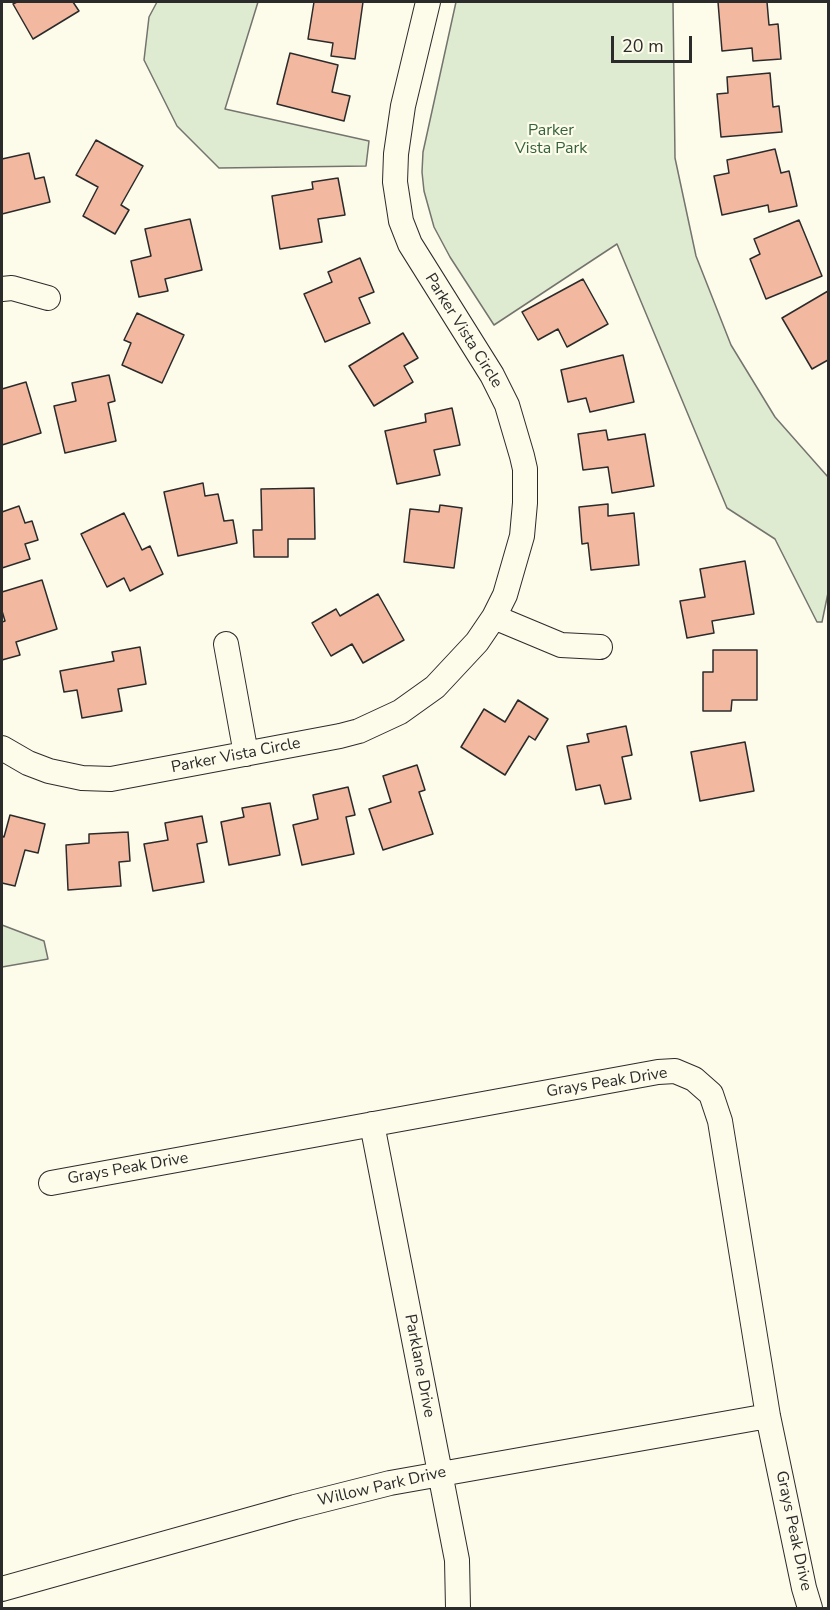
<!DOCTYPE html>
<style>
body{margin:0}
#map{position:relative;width:830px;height:1610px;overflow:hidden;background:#fdfbea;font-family:"Nunito Sans",sans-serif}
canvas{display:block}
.frame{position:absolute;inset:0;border:3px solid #2b2b2b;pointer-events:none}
.scale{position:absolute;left:611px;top:36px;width:81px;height:27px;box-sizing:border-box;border:3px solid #2b2b2b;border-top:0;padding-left:8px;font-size:18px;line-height:21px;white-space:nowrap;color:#2b2b2b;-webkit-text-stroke:4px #fdfbea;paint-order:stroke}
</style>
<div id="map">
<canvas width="830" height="1610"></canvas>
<div class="frame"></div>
<div class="scale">20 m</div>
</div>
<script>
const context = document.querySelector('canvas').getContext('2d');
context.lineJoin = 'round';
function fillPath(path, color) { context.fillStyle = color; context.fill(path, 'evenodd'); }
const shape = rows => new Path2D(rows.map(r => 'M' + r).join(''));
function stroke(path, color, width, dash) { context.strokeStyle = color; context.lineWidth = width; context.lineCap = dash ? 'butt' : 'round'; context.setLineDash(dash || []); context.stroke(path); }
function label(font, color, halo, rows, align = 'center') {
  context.font = font + ' "Nunito Sans",sans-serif'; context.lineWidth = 4.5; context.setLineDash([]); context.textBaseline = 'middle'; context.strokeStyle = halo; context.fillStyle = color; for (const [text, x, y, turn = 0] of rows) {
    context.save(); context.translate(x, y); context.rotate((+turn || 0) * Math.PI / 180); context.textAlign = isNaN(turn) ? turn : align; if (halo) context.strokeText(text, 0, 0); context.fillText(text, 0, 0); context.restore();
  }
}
const green = shape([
 [157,2,258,2,225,109,369,141,366,166,219,168,177,126,144,60,149,17,157,2],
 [456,2,673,2,675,158,696,256,731,345,775,417,828,477,828,593,822,622,817,622,775,539,727,508,617,244,494,325,450,257,434,227,424,191,422,172,423,152,456,2],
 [2,925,44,941,48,959,2,967,2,925]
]);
fillPath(green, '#deebd1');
stroke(green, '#74746e', 1.5);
const building = shape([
 [17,2,73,2,79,11,33,39,13,4,17,2],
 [314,2,363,2,355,59,331,56,333,43,308,39,314,2],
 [718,2,767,2,769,25,778,24,781,59,753,61,752,48,722,51,718,2],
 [290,53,338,65,332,92,350,96,344,121,277,104,290,53],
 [770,73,773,107,779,106,782,132,721,137,717,94,728,93,727,77,770,73],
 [96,140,143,166,121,205,129,210,115,234,83,216,98,187,76,175,96,140],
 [775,149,781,173,789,171,797,206,769,212,768,205,722,215,714,176,729,173,727,160,775,149],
 [29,153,35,179,44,177,50,202,2,214,2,159,29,153],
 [338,178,345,215,318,219,322,242,280,249,272,196,313,189,312,182,338,178],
 [190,219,202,270,165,279,168,291,139,297,131,261,151,256,145,229,190,219],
 [799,220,822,276,766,299,750,259,760,254,754,239,799,220],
 [360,258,374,292,359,298,370,323,325,342,304,294,332,282,328,272,360,258],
 [583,279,608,324,567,347,558,329,538,340,522,312,583,279],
 [828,291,828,360,812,369,782,318,828,291],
 [137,313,184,335,162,383,122,365,131,343,124,340,137,313],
 [403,333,418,358,404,366,413,382,374,406,349,366,403,333],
 [623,355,634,402,590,412,586,398,568,402,561,370,623,355],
 [109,375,115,401,108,403,116,441,65,453,54,406,76,401,72,383,109,375],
 [26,382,41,433,2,445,2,389,26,382],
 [452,408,460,445,434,450,440,475,397,484,385,431,426,422,425,414,452,408],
 [606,430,608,440,645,434,654,486,612,493,608,467,583,470,578,434,606,430],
 [203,483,205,496,218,494,224,521,233,520,237,543,178,556,164,492,203,483],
 [314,488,315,539,288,539,288,557,254,557,253,530,262,530,261,489,314,488],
 [608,504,608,516,634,513,639,565,591,570,588,543,582,544,579,507,608,504],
 [440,505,462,508,454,568,404,562,410,509,439,512,440,505],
 [19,506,25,523,32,521,38,540,25,544,30,559,2,568,2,512,19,506],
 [124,513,142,550,150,546,163,574,130,591,124,578,107,587,81,534,124,513],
 [745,561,754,614,712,621,714,633,687,638,680,601,705,597,700,569,745,561],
 [42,580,57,629,16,642,20,655,2,660,2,622,5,621,2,611,2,592,42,580],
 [378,594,404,640,363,663,352,644,331,656,312,623,336,609,340,616,378,594],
 [140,647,146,684,118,689,122,711,82,718,77,690,64,692,60,671,114,661,112,652,140,647],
 [713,650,757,650,757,700,732,700,731,711,703,711,703,672,713,672,713,650],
 [518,700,548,719,535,740,529,736,505,775,461,747,484,709,505,722,518,700],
 [626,726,632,755,622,757,631,799,605,804,600,785,576,790,567,746,589,742,587,734,626,726],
 [745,742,754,791,700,801,691,752,745,742],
 [417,765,425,790,419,792,433,834,383,850,369,809,391,802,383,776,417,765],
 [348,787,355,815,346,817,354,854,302,865,293,825,318,819,313,795,348,787],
 [270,803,280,855,229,865,221,822,244,817,242,808,270,803],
 [10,815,45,824,38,853,25,850,15,886,2,883,2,836,4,837,10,815],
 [202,816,207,842,197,844,204,882,153,891,144,844,168,840,165,823,202,816],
 [128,832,130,861,119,862,121,886,68,890,66,845,89,843,89,834,128,832]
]);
fillPath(building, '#f2b8a0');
stroke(building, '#2b2b2b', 1.5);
const minor = shape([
 [2,289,12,288,48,298],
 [494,617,561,645,600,647],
 [226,644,246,754],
 [2,748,28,763,49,771,82,778,111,779,340,736,359,731,400,712,435,687,477,642,494,617,505,595,522,536,525,503,525,469,522,456,507,405,492,375,410,244,401,221,395,182,396,154,403,106,428,2],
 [372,1124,457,1560,458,1608],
 [51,1183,658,1072,675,1071,694,1079,711,1094,720,1121,768,1416,804,1588,810,1608],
 [2,1589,295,1507,390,1483,768,1416]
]);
stroke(minor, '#2b2b2b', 26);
stroke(minor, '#fdfbea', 24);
label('16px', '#34623c', '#fdfbea', [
 ["Parker",551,131],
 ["Vista Park",551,149]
]);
label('16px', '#2b2b2b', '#fdfbea', [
 ["Parker Vista Circle",463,331,58],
 ["Parker Vista Circle",236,756,-11],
 ["Grays Peak Drive",607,1083,-9],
 ["Grays Peak Drive",128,1169,-10],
 ["Parklane Drive",419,1366,79],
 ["Willow Park Drive",382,1487,-13],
 ["Grays Peak Drive",793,1531,78]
]);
</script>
